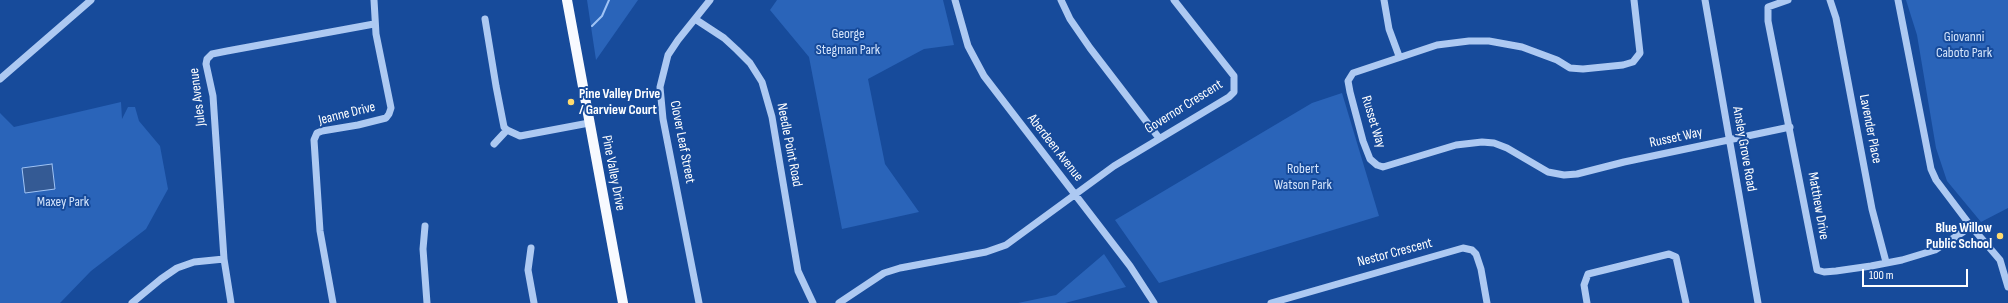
<!DOCTYPE html>
<style>
body{margin:0}
#map{position:relative;width:2008px;height:303px;overflow:hidden;background:#174b9b;font-family:"Sofia Sans Condensed",sans-serif}
canvas{display:block}
.scale{position:absolute;left:1862px;top:269px;width:106px;height:18px;box-sizing:border-box;border:2px solid #fff;border-top:0;padding-left:5px;font-size:12px;line-height:14px;white-space:nowrap;color:#fff;-webkit-text-stroke:3px #174b9b;paint-order:stroke}
</style>
<div id="map">
<canvas width="2008" height="303"></canvas>
<div class="scale">100 m</div>
</div>
<script>
const context = document.querySelector('canvas').getContext('2d');
context.lineJoin = 'round';
function fillPath(path, color) { context.fillStyle = color; context.fill(path, 'evenodd'); }
const shape = rows => new Path2D(rows.map(r => 'M' + r).join(''));
function stroke(path, color, width, dash) { context.strokeStyle = color; context.lineWidth = width; context.lineCap = dash ? 'butt' : 'round'; context.setLineDash(dash || []); context.stroke(path); }
function label(font, color, halo, rows, align = 'center') {
  context.font = font + ' "Sofia Sans Condensed",sans-serif'; context.lineWidth = 4; context.setLineDash([]); context.textBaseline = 'middle'; context.strokeStyle = halo; context.fillStyle = color; for (const [text, x, y, turn = 0] of rows) {
    context.save(); context.translate(x, y); context.rotate((+turn || 0) * Math.PI / 180); context.textAlign = isNaN(turn) ? turn : align; if (halo) context.strokeText(text, 0, 0); context.fillText(text, 0, 0); context.restore();
  }
}
fillPath(shape([
 [587,0,638,0,596,60],
 [777,0,943,0,954,45,924,49,868,79,885,164,919,212,842,229,809,57,770,10],
 [1906,0,2008,0,2008,208,1981,222,1947,181,1936,148,1917,35],
 [1342,93,1379,216,1159,283,1115,220,1312,103],
 [121,102,122,119,128,107,135,107,139,121,160,146,168,189,146,229,91,271,60,303,0,303,0,113,14,127],
 [1104,254,1126,287,1065,303,1018,303,1056,295]
]), '#2a64b9');
const water = shape([
 [52,164,55,189,25,193,22,168,52,164]
]);
fillPath(water, '#345a94');
stroke(water, '#9fc3f5', 1);
stroke(shape([
 [592,26,602,16,609,0]
]), '#9fc3f5', 2);
stroke(shape([
 [955,0,968,46,984,76,1130,266,1154,303],
 [1061,0,1070,19,1090,48,1159,138],
 [1384,0,1389,29,1399,56],
 [1634,0,1640,53,1633,62,1623,65,1583,69,1570,68,1557,60,1522,47,1489,41,1469,41,1437,45,1353,73,1348,81,1350,92,1363,141,1370,159,1377,165,1383,167,1456,145,1482,142,1494,143,1507,148,1548,172,1564,175,1577,174,1624,162,1790,127],
 [1705,0,1758,303],
 [1788,0,1768,7,1768,21,1817,270,1824,272,1836,271,1871,266,1902,260,1935,250,1963,232,1970,225],
 [1830,0,1836,18,1872,209,1886,262],
 [1898,0,1931,169,1936,180,1970,225,2000,260,2008,287],
 [485,19,496,86,504,127,507,130,520,136,589,123],
 [695,19,724,38,737,50,750,63,762,82,772,117,798,271,813,303],
 [0,79,91,0],
 [494,144,507,130],
 [425,226,423,249,427,303],
 [531,248,528,270,534,303],
 [132,303,161,279,177,268,194,262,224,259],
 [231,303,224,259,213,96,206,64,207,59,212,54,227,51,374,24],
 [333,303,320,231,314,140,317,133,322,131,358,125,386,118,389,114,391,108,376,34,374,0],
 [699,303,663,119,660,87,668,55,678,40,710,0],
 [839,303,884,273,900,268,986,252,1006,245,1114,166,1229,97,1234,92,1234,76,1174,0],
 [1271,303,1463,248,1472,250,1476,254,1481,269,1487,303],
 [1587,303,1584,285,1588,274,1669,254,1676,257,1686,303]
]), '#adc9f2', 7);
stroke(shape([
 [567,0,623,303]
]), '#f8faff', 10);
for (const [x, y, r, color] of [
 [571,102,4,"#ffdb6e"],
 [2000,236,4,"#ffdb6e"]
]) { const dot = new Path2D(); dot.arc(x, y, r, 0, 2 * Math.PI); context.fillStyle = color; context.fill(dot); stroke(dot, '#174b9b', 1.5); }
label('14px', '#d5e5fc', '#174b9b', [
 ["George",848,34],
 ["Stegman Park",848,50],
 ["Giovanni",1964,37],
 ["Caboto Park",1964,53],
 ["Robert",1303,169],
 ["Watson Park",1303,185],
 ["Maxey Park",63,202]
]);
label('bold 14px', '#fff', '#174b9b', [
 ["Pine Valley Drive",579,94],
 ["/ Garview Court",579,110],
 ["Blue Willow",1992,228,"right"],
 ["Public School",1992,244,"right"]
], 'left');
label('14px', '#fff', '#174b9b', [
 ["Jules Avenue",198,97,-97],
 ["Governor Crescent",1184,107,-32],
 ["Jeanne Drive",347,114,-14],
 ["Russet Way",1373,122,73],
 ["Lavender Place",1870,129,79],
 ["Russet Way",1676,138,-12],
 ["Clover Leaf Street",682,142,79],
 ["Needle Point Road",789,145,79],
 ["Aberdeen Avenue",1055,148,52],
 ["Ansley Grove Road",1744,149,80],
 ["Pine Valley Drive",613,173,79],
 ["Matthew Drive",1818,206,80],
 ["Nestor Crescent",1395,253,-15]
]);
</script>
